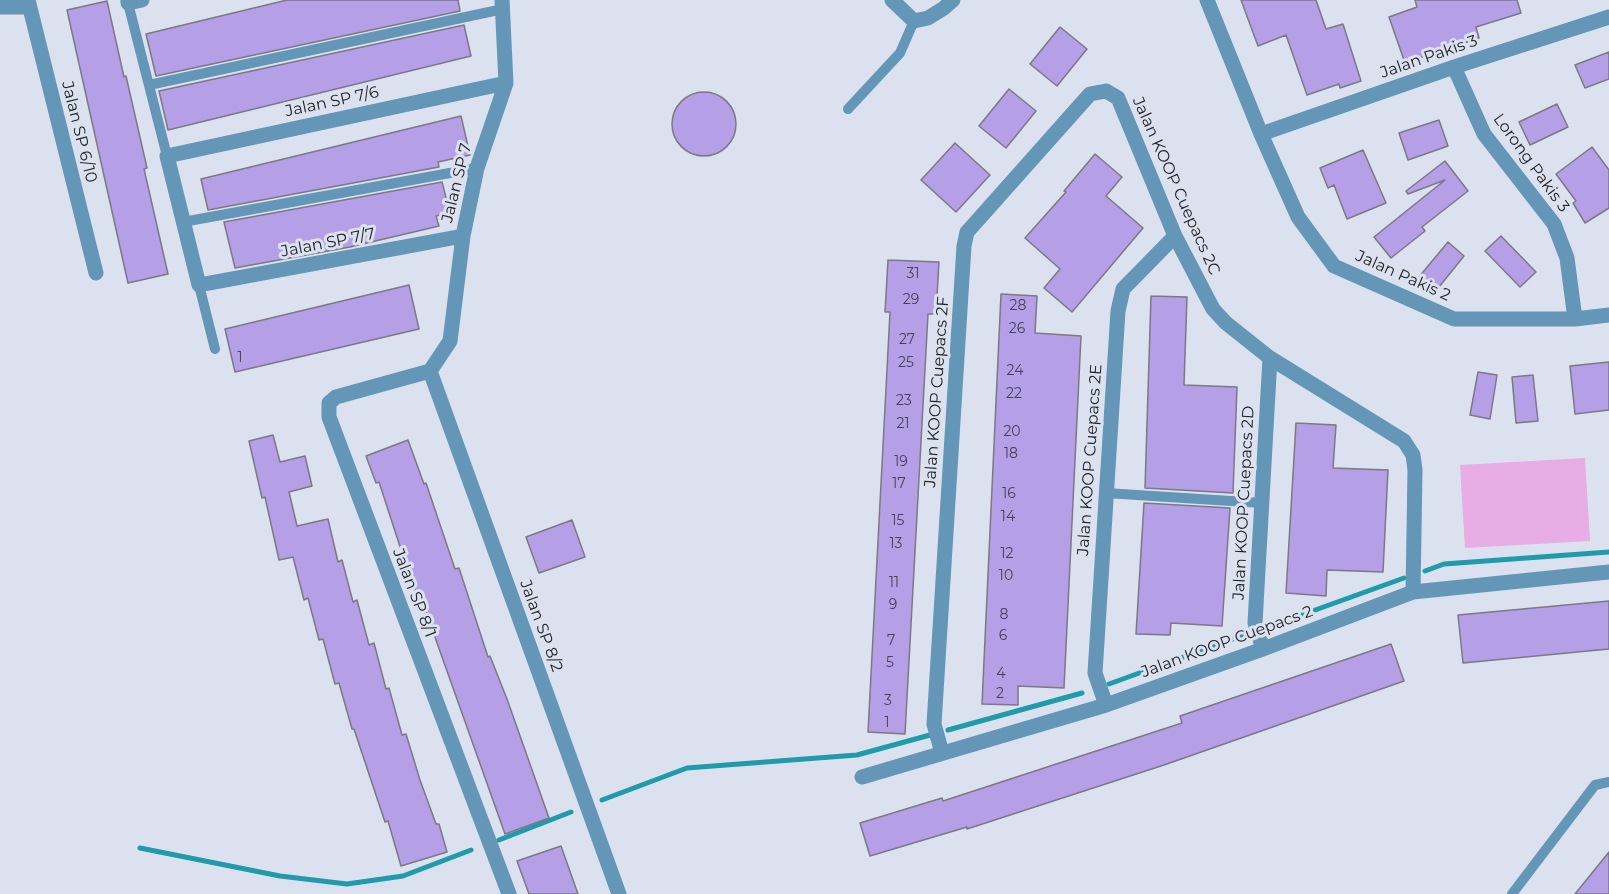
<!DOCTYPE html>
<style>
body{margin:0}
canvas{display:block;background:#dbe1ee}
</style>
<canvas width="1609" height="894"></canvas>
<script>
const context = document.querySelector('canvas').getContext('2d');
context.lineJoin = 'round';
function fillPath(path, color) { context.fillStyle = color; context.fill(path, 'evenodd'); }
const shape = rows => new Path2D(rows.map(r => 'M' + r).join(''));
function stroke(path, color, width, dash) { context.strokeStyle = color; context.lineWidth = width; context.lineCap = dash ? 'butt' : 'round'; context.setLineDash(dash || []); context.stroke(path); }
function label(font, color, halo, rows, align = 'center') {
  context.font = font + ' Montserrat,sans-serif'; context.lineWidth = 6; context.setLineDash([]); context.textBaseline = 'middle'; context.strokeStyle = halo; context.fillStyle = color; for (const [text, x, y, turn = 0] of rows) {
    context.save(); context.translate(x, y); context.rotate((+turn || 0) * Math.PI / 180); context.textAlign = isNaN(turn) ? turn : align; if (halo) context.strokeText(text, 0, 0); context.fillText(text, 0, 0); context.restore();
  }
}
fillPath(shape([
 [1585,458,1590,541,1465,548,1460,465]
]), '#e7ade4');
stroke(shape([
 [1425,571,1444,564,1609,552],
 [1268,627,1404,578],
 [1109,684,1247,634],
 [948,730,1082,693],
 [602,800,687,768,857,755,930,735],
 [499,840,571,812],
 [140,848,280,876,347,884,403,876,471,850]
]), '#209bab', 5);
const building = shape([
 [287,0,458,0,460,11,156,76,146,34,287,0],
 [1241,0,1316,0,1326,29,1343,24,1361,81,1340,88,1339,84,1307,95,1286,35,1258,46,1241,0],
 [1415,0,1517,0,1521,13,1476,27,1479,38,1405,63,1389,17,1417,7,1415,0],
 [107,1,124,77,126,76,147,168,144,169,168,274,128,283,67,10,107,1],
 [464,25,471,56,168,130,159,91,464,25],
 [1060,27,1087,49,1057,86,1030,64,1060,27],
 [1609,52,1609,79,1585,88,1575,65,1609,52],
 [1009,89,1036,111,1006,148,979,126,1009,89],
 '672 124a32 32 0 1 1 64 0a32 32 0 1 1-64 0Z',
 [1557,104,1568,127,1530,145,1519,122,1557,104],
 [461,116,470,155,438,162,439,167,208,210,201,179,461,116],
 [1439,120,1448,146,1408,160,1399,133,1439,120],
 [955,143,990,175,956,212,921,180,955,143],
 [1592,147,1609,170,1609,208,1585,223,1573,203,1576,201,1556,174,1592,147],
 [1363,150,1386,203,1347,219,1334,185,1328,188,1320,168,1363,150],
 [1095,154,1122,177,1106,196,1143,228,1072,312,1044,288,1060,269,1025,238,1066,192,1064,191,1095,154],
 [1445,161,1468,191,1422,227,1425,231,1391,258,1374,237,1445,180,1408,194,1406,191,1445,161],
 [442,182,450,213,436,216,439,226,350,247,235,268,224,222,442,182],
 [1501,236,1536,272,1520,287,1485,251,1501,236],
 [1448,242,1464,256,1435,292,1418,278,1448,242],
 [888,260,939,262,936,314,928,314,905,734,868,732,890,312,885,312,888,260],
 [409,285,419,329,235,372,225,329,409,285],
 [1001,294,1037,296,1035,333,1081,336,1064,688,1018,686,1018,705,982,704,1001,294],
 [1151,296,1187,297,1184,385,1237,387,1233,493,1145,488,1151,296],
 [1609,362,1609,410,1575,414,1570,366,1609,362],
 [1478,372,1497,375,1490,419,1470,415,1478,372],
 [1533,375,1538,421,1516,423,1512,377,1533,375],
 [1296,423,1336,425,1333,468,1388,470,1383,572,1327,570,1326,596,1286,593,1296,423],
 [273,435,280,462,305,456,312,486,289,492,297,526,328,519,338,562,342,560,353,602,357,600,369,645,374,643,386,689,389,688,402,735,406,734,420,780,436,824,439,824,447,852,401,866,388,821,385,822,354,729,352,729,339,683,335,684,323,639,319,640,308,598,304,600,293,557,279,560,265,497,262,498,249,441,273,435],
 [408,440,424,484,426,483,455,569,459,568,488,657,490,656,507,699,549,818,505,834,426,612,424,613,407,568,379,482,376,483,366,456,408,440],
 [1144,503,1230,508,1222,626,1171,623,1170,635,1136,634,1144,503],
 [572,520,585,557,539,573,526,537,572,520],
 [1609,601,1609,649,1463,663,1458,615,1609,601],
 [1391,644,1404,681,1164,765,967,829,967,827,870,856,860,823,942,798,943,801,1182,723,1180,716,1391,644],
 [561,846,578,894,529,894,517,861,561,846],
 [1609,852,1609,894,1575,894,1609,852]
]);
fillPath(building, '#b59fe6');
stroke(building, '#7c7885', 1.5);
stroke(shape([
 [128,3,167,156],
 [149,85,503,9],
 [848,109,900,53,914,21],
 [183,222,477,168],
 [199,285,215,349],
 [1106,493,1262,503],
 [1512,894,1595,785,1609,782]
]), '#6496b7', 10);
stroke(shape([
 [28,0,96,273],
 [128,0,128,3,142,0],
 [892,0,914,21,928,18,944,8,953,0],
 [1207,0,1261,134,1298,217,1334,266,1454,319,1575,319,1609,315],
 [0,7,29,7],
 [1454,67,1484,134,1554,224,1567,258,1575,319],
 [1261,134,1454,67,1609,17],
 [463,236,199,285,167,156,506,83],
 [430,371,336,397,329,403,329,417,509,894],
 [430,371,619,894],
 [430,371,450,341,463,236,477,168,506,83,502,0],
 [1263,649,1255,623,1270,358],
 [1106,705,1095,673,1118,311,1123,289,1175,236],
 [942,753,934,724,964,246,967,232,977,221,1090,94,1106,91,1118,98,1175,236,1213,309,1226,323,1270,358,1404,441,1413,455,1415,470,1413,592],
 [862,777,1106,705,1263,649,1413,592,1609,572]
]), '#6496b7', 15);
label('14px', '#464258', null, [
 ["31",913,274],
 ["29",911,300],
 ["28",1018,306],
 ["26",1017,329],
 ["27",907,340],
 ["1",240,358],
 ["25",906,363],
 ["24",1015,371],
 ["22",1014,394],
 ["23",904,401],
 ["21",903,424],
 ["20",1012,432],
 ["18",1011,454],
 ["19",901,462],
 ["17",899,484],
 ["16",1009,494],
 ["14",1008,517],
 ["15",898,521],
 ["13",896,544],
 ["12",1007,554],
 ["10",1006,576],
 ["11",894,583],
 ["9",893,605],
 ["8",1004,615],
 ["6",1003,636],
 ["7",891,641],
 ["5",890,663],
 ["4",1001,674],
 ["2",1000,694],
 ["3",888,701],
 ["1",887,723]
]);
label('16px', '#212328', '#dbe1ee', [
 ["Jalan Pakis 3",1429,57,-19],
 ["Jalan SP 7/6",332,102,-12],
 ["Jalan SP 6/10",79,132,76],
 ["Lorong Pakis 3",1531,163,54],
 ["Jalan SP 7",457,183,-76],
 ["Jalan KOOP Cuepacs 2C",1176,186,66],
 ["Jalan SP 7/7",328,243,-11],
 ["Jalan Pakis 2",1403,276,24],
 ["Jalan KOOP Cuepacs 2F",937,392,-86],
 ["Jalan KOOP Cuepacs 2E",1090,460,-86],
 ["Jalan KOOP Cuepacs 2D",1244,503,-87],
 ["Jalan SP 8/1",414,593,69],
 ["Jalan SP 8/2",541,626,70],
 ["Jalan KOOP Cuepacs 2",1227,642,-20]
]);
</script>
